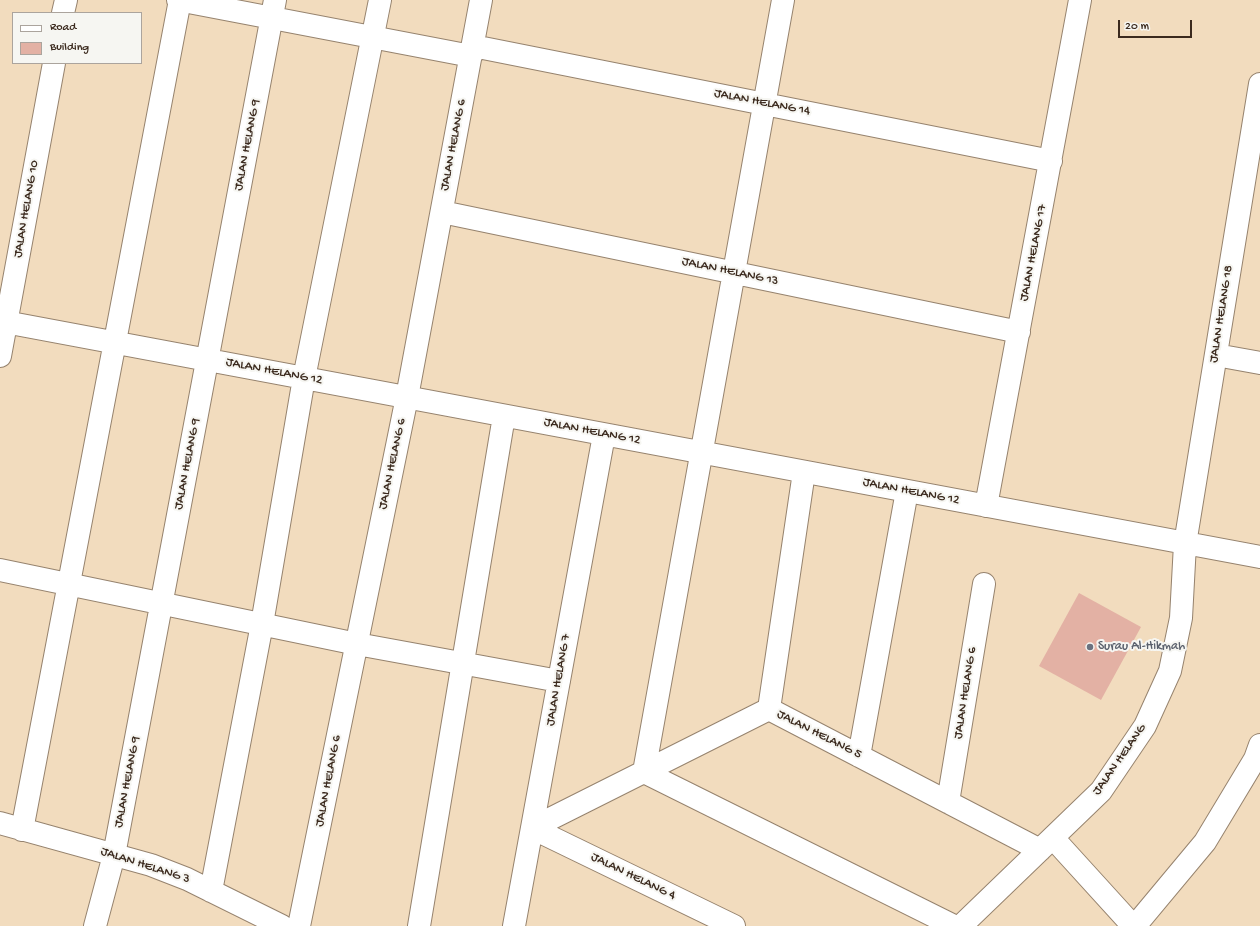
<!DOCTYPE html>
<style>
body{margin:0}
#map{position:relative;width:1260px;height:926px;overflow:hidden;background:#f2dcbe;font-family:"Gochi Hand",sans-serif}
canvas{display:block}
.legend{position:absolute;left:12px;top:12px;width:130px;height:52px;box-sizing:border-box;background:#f6f6f2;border:1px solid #aba49d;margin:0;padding:5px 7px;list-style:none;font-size:12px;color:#3b2a1e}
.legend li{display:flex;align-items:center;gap:8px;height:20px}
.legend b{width:20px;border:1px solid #aba49d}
.scale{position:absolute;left:1118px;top:20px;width:74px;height:18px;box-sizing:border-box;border:2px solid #3b2a1e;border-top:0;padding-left:5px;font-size:12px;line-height:14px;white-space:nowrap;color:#3b2a1e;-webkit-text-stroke:3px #f6f6f2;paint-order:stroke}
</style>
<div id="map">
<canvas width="1260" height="926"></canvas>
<ul class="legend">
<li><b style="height:5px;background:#fff"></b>Road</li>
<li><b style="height:11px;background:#e3b1a4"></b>Building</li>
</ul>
<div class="scale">20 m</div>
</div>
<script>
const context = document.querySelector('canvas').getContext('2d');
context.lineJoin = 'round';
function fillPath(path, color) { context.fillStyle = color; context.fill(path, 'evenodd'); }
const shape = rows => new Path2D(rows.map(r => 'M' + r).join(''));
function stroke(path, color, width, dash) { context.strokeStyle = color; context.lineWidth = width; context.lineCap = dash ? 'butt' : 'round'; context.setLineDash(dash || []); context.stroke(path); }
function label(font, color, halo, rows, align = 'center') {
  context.font = font + ' "Gochi Hand",sans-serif'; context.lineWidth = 4; context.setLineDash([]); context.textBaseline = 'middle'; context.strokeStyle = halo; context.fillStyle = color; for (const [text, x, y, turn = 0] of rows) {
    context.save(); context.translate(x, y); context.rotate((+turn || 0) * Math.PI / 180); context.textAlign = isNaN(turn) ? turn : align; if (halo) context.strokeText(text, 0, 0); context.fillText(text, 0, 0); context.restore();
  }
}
fillPath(shape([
 [1079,593,1141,627,1101,700,1039,666]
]), '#e3b1a4');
const minor = shape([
 [178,0,471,56],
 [783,0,644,772,954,926],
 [63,13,66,0],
 [473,46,1051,161],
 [442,212,1019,332],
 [0,321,1260,557],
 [1216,355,1260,363],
 [0,356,54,63],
 [804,472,769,709,1040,850],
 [986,506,1080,0],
 [0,570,357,644,559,681],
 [859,756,907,491],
 [948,802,984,584],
 [0,823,151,865,187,879,282,926],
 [532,828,769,709],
 [532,828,734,926],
 [22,830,180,0],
 [1053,838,1133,926],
 [211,891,262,624,304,378,380,0],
 [95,926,114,855,275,0],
 [299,926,407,397,481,0],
 [419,926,504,416],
 [514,926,604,435],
 [961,926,1101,791,1145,726,1170,671,1181,618,1185,544,1260,84],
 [1135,926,1205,842,1255,759,1260,745]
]);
stroke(minor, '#96836e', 24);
stroke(minor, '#fff', 22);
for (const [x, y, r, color] of [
 [1090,647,4,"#6b7280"]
]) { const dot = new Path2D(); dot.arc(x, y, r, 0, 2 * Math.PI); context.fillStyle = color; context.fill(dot); stroke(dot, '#f6f6f2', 1.5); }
label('13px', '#3b2a1e', '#f6f6f2', [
 ["JALAN HELANG 14",762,103,11],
 ["JALAN HELANG 9",248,145,-79],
 ["JALAN HELANG 6",454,145,-79],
 ["JALAN HELANG 10",27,209,-80],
 ["JALAN HELANG 17",1034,253,-79],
 ["JALAN HELANG 13",730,272,12],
 ["JALAN HELANG 18",1222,314,-81],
 ["JALAN HELANG 12",274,372,11],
 ["JALAN HELANG 12",592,432,11],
 ["JALAN HELANG 9",188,464,-79],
 ["JALAN HELANG 6",393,464,-78],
 ["JALAN HELANG 12",911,492,11],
 ["JALAN HELANG 7",559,680,-80],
 ["JALAN HELANG 6",966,693,-81],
 ["JALAN HELANG 5",819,735,27],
 ["JALAN HELANG",1120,760,-55],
 ["JALAN HELANG 6",329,781,-79],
 ["JALAN HELANG 9",128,782,-79],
 ["JALAN HELANG 3",145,866,18],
 ["JALAN HELANG 4",633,877,26]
]);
label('13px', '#5b616d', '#f6f6f2', [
 ["Surau Al-Hikmah",1098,647]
], 'left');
</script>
